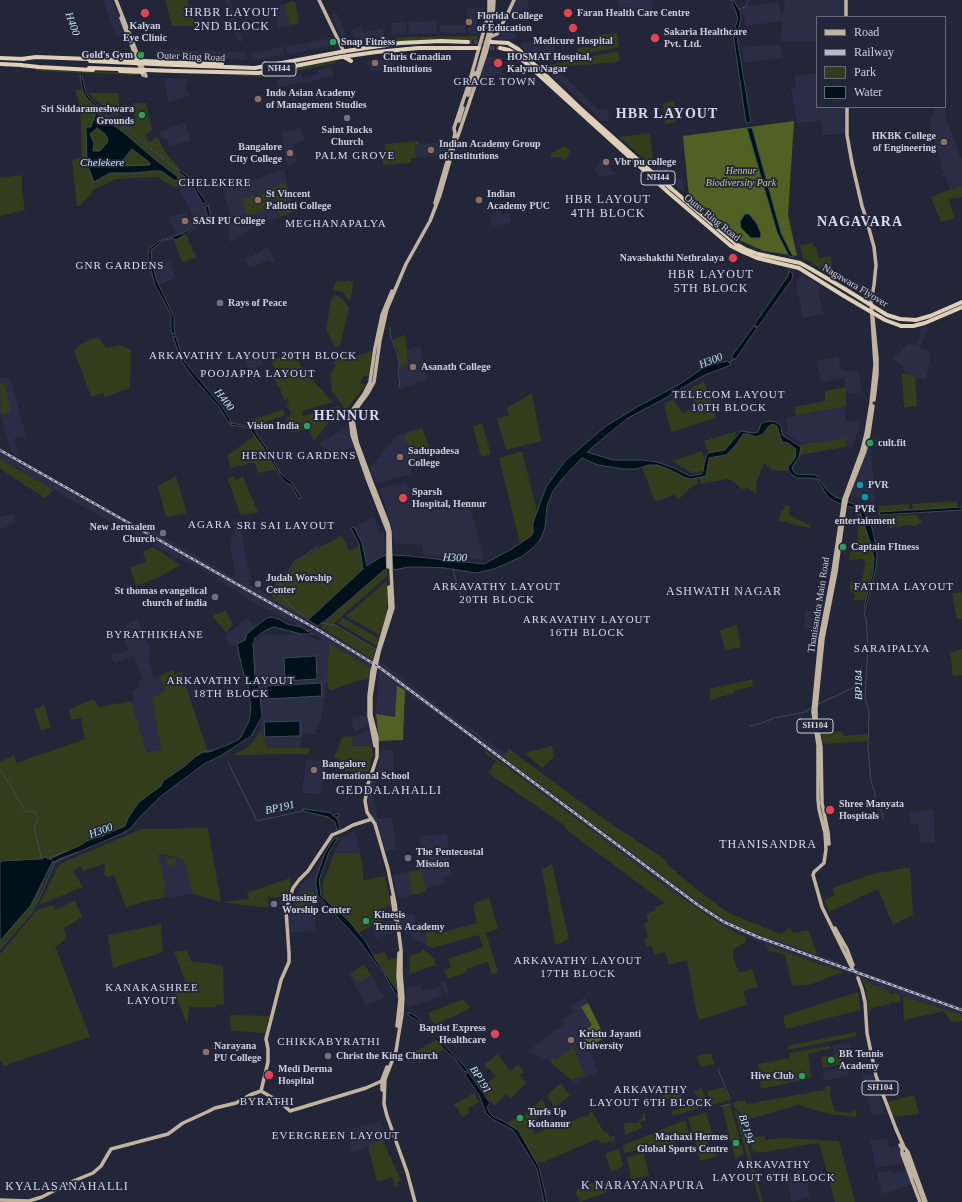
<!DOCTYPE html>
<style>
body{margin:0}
#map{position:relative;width:962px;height:1202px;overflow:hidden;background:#232538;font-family:Georgia,serif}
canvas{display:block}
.legend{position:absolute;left:816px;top:16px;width:130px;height:92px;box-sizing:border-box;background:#232538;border:1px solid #67697a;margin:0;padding:5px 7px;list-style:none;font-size:12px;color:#ced0dd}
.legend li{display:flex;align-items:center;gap:8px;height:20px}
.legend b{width:20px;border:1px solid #67697a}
</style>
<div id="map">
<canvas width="962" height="1202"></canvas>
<ul class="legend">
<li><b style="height:5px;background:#c0b39f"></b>Road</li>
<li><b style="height:5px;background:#b7b9c7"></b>Railway</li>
<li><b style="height:11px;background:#333d1b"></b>Park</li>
<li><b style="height:11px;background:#001119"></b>Water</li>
</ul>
</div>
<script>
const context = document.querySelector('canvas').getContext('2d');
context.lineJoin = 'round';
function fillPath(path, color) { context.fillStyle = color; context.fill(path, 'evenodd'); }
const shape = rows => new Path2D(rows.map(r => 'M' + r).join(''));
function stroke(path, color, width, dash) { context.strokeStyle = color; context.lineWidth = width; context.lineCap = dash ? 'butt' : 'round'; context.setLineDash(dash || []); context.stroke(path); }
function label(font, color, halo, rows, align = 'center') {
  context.font = font + ' Georgia,serif'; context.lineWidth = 3.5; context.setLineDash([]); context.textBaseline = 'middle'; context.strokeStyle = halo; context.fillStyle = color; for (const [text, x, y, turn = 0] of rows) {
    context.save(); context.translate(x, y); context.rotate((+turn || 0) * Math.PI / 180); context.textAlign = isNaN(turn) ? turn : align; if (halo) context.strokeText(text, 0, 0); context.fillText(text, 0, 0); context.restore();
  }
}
fillPath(shape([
 [103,0,112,0,126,36,116,36],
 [225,0,230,0,243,42,237,41],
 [515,0,528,0,527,18,507,20],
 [617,0,651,0,653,11,620,16],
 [785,0,846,0,845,17,817,17,817,41,780,41,782,21,746,26,745,19,740,10,746,5,778,3,781,13,783,13],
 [284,4,290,25,279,28,272,7],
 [483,8,483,13,476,13,477,33,468,33,467,9],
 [337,13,344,30,349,42,344,43,331,16],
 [437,21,437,33,409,34,408,22],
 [406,22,407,34,392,35,391,23],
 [440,25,466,25,466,33,440,33],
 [361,27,362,32,383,29,384,36,355,41,351,30],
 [517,29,516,39,504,40,492,38,498,30],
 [335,37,339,44,287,55,285,47],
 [523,42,554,42,554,59,539,63,520,46],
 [759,45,781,45,783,58,744,63,742,48],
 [283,47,285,55,268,58,253,60,251,53],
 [155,49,246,52,248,60,157,56],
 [486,57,502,57,502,74,495,74,494,77,480,76],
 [391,59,393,72,382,74,381,70,370,71,368,61],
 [331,67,334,76,305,83,302,82,279,88,277,79,301,74,302,78,318,74,318,70],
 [557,69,599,110,608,109,609,121,602,121,547,70],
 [817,74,817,107,845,107,846,134,822,135,821,121,797,123,791,88,795,88,795,75],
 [164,78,187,79,188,83,185,84,189,96,168,103],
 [945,89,947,89,945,113,947,121,960,157,962,157,962,185,950,190,945,176,941,177,940,175,944,174,929,123,935,108,939,108,938,107,945,107],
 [185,123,191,140,170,146,165,138,162,139,159,131],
 [301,128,305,140,293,145,297,162,287,166,281,132],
 [448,143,446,156,416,157,415,144],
 [600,159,617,175,600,176,594,171],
 [669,166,670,179,683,178,684,193,655,169,655,168],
 [284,169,293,212,272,220,246,232,231,243,229,239,231,237,229,235,228,236,230,219,223,188,254,180],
 [188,180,205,207,209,221,201,221,196,223,181,191,173,187,185,185,185,183],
 [495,205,499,205,502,215,510,213,511,223,492,226,490,215,496,213],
 [187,213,193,226,184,233,177,236,168,217],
 [268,247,275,261,270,263,268,260,249,268,246,259],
 [170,261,176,278,158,285,153,268],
 [801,274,819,285,820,303,821,303,824,313,803,319,796,282],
 [930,325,920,347,931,353,926,379,917,378,905,372,899,362,892,359,909,343,916,346,921,336,920,329],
 [420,346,427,380,401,388,399,369,407,363,407,350],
 [253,349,263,364,250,371,242,355],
 [838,357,841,369,843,369,843,371,859,370,861,393,846,393,844,378,821,383,816,361],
 [10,377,26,436,14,438,19,456,11,451,0,415,0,379],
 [846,406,845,421,860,421,858,431,851,449,845,447,846,438,803,444,787,434,787,418],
 [348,427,354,447,335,455,320,445,325,439],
 [422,427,432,453,411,461,411,474,376,483,370,468,397,435],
 [870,439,878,439,879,446,869,447,871,448,875,501,871,502,850,495,868,446],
 [0,448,2,450,134,525,124,529,116,523,112,523,54,490,0,459],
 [406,482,417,507,468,499,484,560,423,555,423,545,393,543,392,526,379,489],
 [14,513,16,517,14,518,15,523,0,529,0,517],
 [374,517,379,532,384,531,386,555,381,557,367,566,362,543,354,527],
 [239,519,250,579,246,581,264,592,274,600,308,620,301,627,251,601,200,568,177,558,130,532,150,527,165,538,236,578,230,544,235,532,232,520],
 [818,601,825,602,820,628,804,629,805,611,816,611],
 [246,618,255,627,247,634,245,640,232,647,224,637],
 [138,620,150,649,151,656,148,658,154,678,159,676,166,691,152,698,161,750,147,754,131,701,134,699,132,692,139,688,137,682,142,680,134,656,114,663,111,655,129,650,122,635,128,632,125,625],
 [318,626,374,661,371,668,329,643,327,682,321,718,315,734,303,734,299,748,268,748,260,730,262,717,259,687,255,678,253,644,263,635,301,634,327,642,313,634],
 [379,662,383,663,461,723,469,727,505,754,503,757,709,910,731,923,766,938,774,939,847,965,851,974,766,945,724,926,677,895,467,735,398,686,395,717,376,714],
 [367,715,369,725,354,732,351,717],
 [370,729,372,746,352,746,353,736],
 [394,750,393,771,376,771,379,762,379,751],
 [306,759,325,762,320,794,302,793],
 [373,776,377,777,373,794,378,819,392,818,396,849,386,851,375,820,370,811,368,802,368,794],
 [934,809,935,842,921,843,918,824,910,824,909,812],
 [355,830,360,853,334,853,341,839],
 [447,833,451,874,443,877,445,884,426,888,427,892,398,899,393,875,421,869,419,861,416,861,416,854,421,853,419,840,424,836],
 [325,853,316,879,317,900,315,931,289,933,287,919,288,912,290,909,300,886,311,875],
 [157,854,183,859,193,894,164,898,164,883],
 [411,914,415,914,415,928,425,935,426,945,421,943,400,929,399,915],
 [393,919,395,932,376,938,373,928],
 [364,964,385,998,366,1005,349,975],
 [858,970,962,1007,962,1015,889,991,862,980],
 [445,981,450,992,445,994,441,986,441,996,407,1008,406,988,420,984,423,991,441,986,440,983],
 [585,997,605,1037,588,1048,598,1072,575,1083,566,1076,549,1061,536,1055,527,1053,527,1052,564,1024,562,1020,573,1012,570,1006],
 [852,1042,850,1053,834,1055,833,1045],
 [848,1067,848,1076,824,1081,823,1071],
 [872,1073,876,1088,866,1091,862,1075],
 [877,1092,885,1113,872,1115,867,1095],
 [380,1121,386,1140,352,1153,347,1130],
 [887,1138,890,1148,898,1146,904,1163,876,1168,870,1141],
 [804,1170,810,1197,792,1202,786,1174],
 [892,1170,893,1173,906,1170,912,1185,882,1194,877,1173]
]), '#2b2d46');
fillPath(shape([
 [165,0,187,0,195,26,172,26],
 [295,1,299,23,290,25,284,4],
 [617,33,619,47,577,55,577,48,596,46,598,35],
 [476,36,479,37,477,40,441,39,385,43,384,42,386,39,408,37],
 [619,51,619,62,545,68,544,66],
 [335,61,336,63,264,77,233,76,242,75,259,75],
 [36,69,136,73,136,75,36,71],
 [83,89,84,94,90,102,125,128,188,180,185,183,185,185,173,187,158,177,115,179,94,190,80,206,77,206,72,160,82,158,80,107,75,90],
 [96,113,123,132,157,161,176,175,174,180,161,171,154,171,133,173,110,173,94,182,88,166,87,160,86,127,91,127],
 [89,93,119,93,120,113,116,117,93,98],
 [674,101,677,122,665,124,663,103],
 [134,103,146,103,152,130,145,135,149,142,157,137,166,153,180,170,179,172,122,124,135,127],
 [97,128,105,134,108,139,107,143,100,151,92,151,90,134],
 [648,133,650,135,654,168,619,137],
 [419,141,419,144,415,145,416,158,411,158,411,163,383,165,382,152,385,151,385,144],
 [565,146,570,151,566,161,559,157,551,158,551,153],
 [132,149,150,163,150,165,123,166,120,163],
 [22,175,22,192,25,210,0,216,0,178],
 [286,182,293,211,280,217,270,189],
 [962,185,962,197,949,199,954,218,941,222,931,197],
 [264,193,269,203,267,204,269,208,247,216,242,199],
 [186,234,196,257,182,263,174,239,176,240],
 [813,243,814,247,816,246,819,258,831,256,832,267,825,271,808,261,803,259,800,245],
 [346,281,351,281,353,283,352,293,349,302,344,293,339,291,333,290,335,282],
 [336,295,344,300,349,308,340,346,335,347,326,329,331,300,334,296],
 [405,335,407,350,407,364,399,369,399,362,398,352,392,339],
 [98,337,106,348,119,345,131,350,130,388,105,397,103,393,91,397,74,350,82,343],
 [295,351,302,369,333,402,302,411,303,416,338,406,343,412,328,423,314,441,309,429,290,433,286,417,289,417,291,413,286,405,289,403,288,399,284,400,281,391,271,374,275,371,271,360],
 [347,351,351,358,372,351,369,376,363,377,360,383,366,385,346,410,330,389,332,388,330,374,336,366,334,362],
 [902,374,910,374,915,377,917,406,904,408],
 [704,381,716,418,671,432,664,404,673,399,683,414,696,405,693,395,689,390],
 [4,383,11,412,1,415,0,384],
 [846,387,846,406,796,416,794,407,825,401,825,391],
 [532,393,541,441,506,450,497,419,509,415,507,408],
 [283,409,285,415,252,427,251,427,249,421],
 [482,423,491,454,481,457,473,426],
 [772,424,777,426,780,437,783,442,788,443,796,449,795,458,789,467,788,470,783,471,773,470,764,463,756,483,757,494,748,488,741,489,734,482,727,479,701,484,699,478,706,476,709,458,723,456,730,452,736,445,743,434,749,434,753,437],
 [422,428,431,452,413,459,404,435],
 [737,431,731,444,725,450,709,453,704,441],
 [255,435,263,447,276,470,258,473,255,464,251,463,231,468,227,456],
 [846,438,845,447,800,455,801,447,799,445,803,444],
 [522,451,537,511,533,523,533,533,530,537,520,543,499,458],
 [702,451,705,460,703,471,692,473,672,461],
 [0,459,54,490,45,498,0,469],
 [649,465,657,465,666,468,685,477,691,479,697,478,698,484,690,488,680,498,676,499,675,494,655,502,642,467],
 [176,476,187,513,166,517,158,486],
 [234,476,236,480,243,476,258,513,239,515,240,514,230,485,230,484,227,479],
 [957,501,958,507,913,510,912,504],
 [909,504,909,510,879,512,878,509,879,506],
 [785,505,790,506,789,515,810,525,810,528,794,525,787,522,779,521,781,510,783,511],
 [859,509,872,548,874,560,866,599,853,601,855,595,850,590,850,582,859,582,862,580,865,565,865,562,863,559,849,560,850,552,858,550,857,511],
 [913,515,917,516,922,522,915,526,907,525,890,528,886,524,880,521,878,517],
 [342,535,349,551,359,546,363,570,308,620,274,600,270,593,280,575,290,572,296,561],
 [153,547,181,565,159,577,136,586,130,568,146,562,143,552],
 [384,570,387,570,387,576,333,624,375,649,374,661,321,627,331,616],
 [387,581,387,614,380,635,346,616],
 [962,592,962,619,957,619,952,593],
 [226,610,233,625,226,632,212,616],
 [343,618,379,639,376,646,338,623],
 [737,625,741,647,725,650,720,630],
 [329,643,371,668,368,679,357,681,330,691,327,682],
 [962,649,962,675,953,676,950,653],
 [173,670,174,674,182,672,191,702,208,752,203,752,195,757,185,766,163,781,161,786,128,818,125,826,102,836,86,841,83,844,54,857,50,857,54,862,45,879,36,904,33,910,0,948,0,762,14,755,17,763,85,739,81,718,71,720,69,710,93,699,99,707,131,701,147,753,161,750,152,698,166,691,159,676],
 [752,679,753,686,734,691,734,693,710,700,710,689],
 [44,704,51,727,41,731,34,709,38,708],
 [260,730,268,748,310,748,308,754,233,755,243,750,253,742,257,736],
 [842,731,844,736,868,734,867,741,823,744,821,733],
 [353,736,352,746,372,746,373,755,368,773,345,771,346,762,334,758,342,737],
 [552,746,554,757,542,768,524,753],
 [509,749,604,819,666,860,668,865,701,893,729,913,780,934,790,928,793,933,809,930,817,955,774,939,766,938,731,923,709,910,503,757],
 [485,750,677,895,724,926,747,938,745,943,735,948,733,951,733,957,739,973,752,969,758,987,743,991,747,1005,699,1020,697,1015,687,960,669,965,665,952,655,955,651,945,647,947,644,939,648,937,644,924,648,922,646,914,656,910,655,907,665,903,565,829,564,825,488,773,496,761,485,753],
 [208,828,221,902,249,899,247,893,290,878,291,884,282,908,281,908,281,897,268,897,268,908,221,902,193,894,183,859,175,857,177,863,168,866,166,860,175,857,158,854,165,883,164,898,146,901,126,908,114,875,107,877,104,873,105,863,83,871,80,866,73,871,83,887,39,905,59,865,68,860,142,829],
 [334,853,360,853,363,868,363,880,385,876,391,905,381,909,383,921,358,933,348,920,323,897,323,883],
 [552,864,569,939,555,945,542,869],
 [910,867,913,915,893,925,878,889,829,912,824,900,835,895,832,888,872,874],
 [421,870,426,891,413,895,408,873],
 [302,891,314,892,315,901,313,916,293,915,296,896,300,897],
 [489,897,498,929,486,933,498,972,492,975,488,962,466,969,467,972,448,979,444,970,451,967,448,959,483,947,479,935,432,948,426,945,425,935,426,931,434,928,436,934,477,923,473,905],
 [75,900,82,917,64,928,66,938,60,944,55,946,90,1037,4,1066,0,1060,0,954,35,912,41,909,53,905,56,910],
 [161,924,163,952,113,968,108,935],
 [766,945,843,972,809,985,792,986,785,955,769,951],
 [422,949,430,954,434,960,436,965,409,974,410,956,421,952],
 [174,951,187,951,191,961,223,966,224,1004,216,1005,216,1007,189,1007,188,1023,187,1024,173,989,186,984],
 [385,951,388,960,397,958,398,992,373,955],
 [364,964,371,975,358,983,351,973],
 [862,980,889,991,890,994,894,993,900,995,901,1002,892,1003,891,999,891,1004,872,1008,869,1013,866,989],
 [858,992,860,1010,786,1029,783,1016],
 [903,996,962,1015,962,1021,951,1022,944,1011,904,1020],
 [463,999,471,1008,434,1025,428,1013],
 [230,1015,270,1016,267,1023,265,1033,231,1031],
 [856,1032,857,1036,788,1050,787,1046],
 [436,1040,444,1049,419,1063,411,1054],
 [830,1046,831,1048,808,1054,811,1078,761,1089,758,1064,790,1058,789,1053],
 [573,1047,585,1075,571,1080,549,1061,554,1057,556,1060],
 [711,1053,715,1064,700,1067,697,1056],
 [498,1054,510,1071,518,1064,524,1072,520,1075,526,1083,511,1098,506,1094,494,1106,480,1088,496,1076,484,1065],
 [840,1054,842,1064,823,1068,821,1057],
 [561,1083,570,1096,554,1107,547,1095],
 [673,1086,678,1088,679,1088,682,1099,681,1100,683,1103,676,1105,675,1101,672,1101,671,1097,666,1101,666,1100,663,1099,660,1092,664,1090,674,1088],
 [830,1086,831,1092,830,1095,835,1111,851,1113,855,1109,857,1117,828,1114,798,1105,750,1119,753,1137,764,1136,765,1140,783,1138,839,1141,855,1202,835,1202,819,1143,757,1153,756,1151,753,1152,743,1118,734,1107,733,1102,745,1100,746,1104,825,1090,825,1087],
 [724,1087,730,1100,711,1105,707,1091],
 [702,1088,708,1105,673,1116,671,1111,691,1105,698,1100,699,1098,693,1092],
 [474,1093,479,1102,468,1108,470,1113,462,1117,454,1104],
 [914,1095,919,1114,893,1117,887,1102],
 [542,1099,549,1111,529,1123,536,1134,558,1122,560,1121,562,1125,584,1116,586,1117,592,1111,603,1131,608,1133,610,1137,614,1136,615,1141,600,1143,599,1140,595,1140,541,1163,535,1161,515,1128,507,1123,522,1114,524,1115],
 [730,1104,744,1154,735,1159,722,1106],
 [644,1110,646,1120,640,1122,642,1128,625,1135,624,1123,638,1123,643,1116],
 [734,1110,740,1116,742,1122,763,1202,760,1202],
 [706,1112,712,1133,705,1136,708,1145,697,1148,688,1118],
 [685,1120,691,1139,625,1153,622,1146],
 [383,1140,401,1181,399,1181,396,1189,392,1177,377,1182,368,1146],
 [715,1147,717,1156,700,1161,698,1151],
 [619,1149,623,1165,622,1165,622,1167,611,1172,605,1154],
 [644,1153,649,1176,631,1179,627,1157],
 [596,1181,598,1186,609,1181,613,1190,580,1202,575,1190]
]), '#333d1b');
fillPath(shape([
 [794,121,788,215,797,256,764,251,739,240,689,197,683,136],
 [397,686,405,690,403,740,379,741,376,714,395,717],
 [588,1003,605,1037,588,1048,582,1032,592,1025,581,1007]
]), '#506123');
const water = shape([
 [731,0,733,0,740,11,741,19,737,34,738,44,751,122,746,123,733,33,738,19,736,12,731,0],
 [80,76,82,76,86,93,91,100,122,124,179,171,180,170,190,178,206,202,203,204,190,181,125,128,89,101,83,92,80,76],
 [96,113,123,132,157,161,178,177,177,181,174,180,161,171,154,171,133,173,110,173,94,182,88,166,87,160,86,127,91,127,96,113],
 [97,128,105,134,108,139,107,143,100,151,93,151,94,143,90,134,97,128],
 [132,149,150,163,150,165,123,166,120,164,132,149],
 [747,128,752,128,781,233,793,257,789,256,777,232,747,128],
 [208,205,212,224,201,223,186,234,176,240,172,238,161,242,151,250,151,256,156,279,174,317,174,328,175,333,172,334,171,329,171,315,155,285,153,278,148,255,149,249,159,241,184,233,201,221,209,221,205,207,208,205],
 [745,214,749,214,757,224,761,234,760,238,751,238,741,228,740,222,745,214],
 [789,271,793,274,792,279,758,327,754,325,788,276,789,271],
 [754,326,757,328,735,360,731,357,754,326],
 [173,337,176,337,184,361,222,407,231,421,229,423,219,407,192,376,182,362,173,337],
 [727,361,731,365,707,374,692,382,662,400,628,418,602,439,587,452,613,460,643,460,657,462,674,468,690,476,701,474,703,471,705,460,707,454,709,453,725,450,741,431,755,433,758,432,761,424,764,422,771,421,776,422,781,426,782,435,801,447,799,457,792,467,794,472,796,474,816,475,826,489,830,493,835,497,842,499,841,504,834,501,828,497,817,479,812,478,798,478,792,475,788,470,788,467,795,458,796,449,788,443,783,442,780,437,777,426,772,424,769,426,763,434,756,437,749,434,743,434,736,445,726,455,709,458,706,476,691,479,684,477,666,468,657,465,649,465,636,469,624,469,598,465,582,458,562,479,553,491,547,506,545,528,540,540,534,547,521,557,494,569,477,573,445,568,424,567,408,567,399,569,393,570,392,555,409,556,484,564,510,550,530,537,533,533,533,523,546,487,565,461,606,426,637,407,680,384,706,366,727,361],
 [232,423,252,427,267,449,281,474,291,482,301,497,299,499,291,485,285,482,281,477,263,447,249,428,232,425,230,424,232,423],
 [848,502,868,509,869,512,864,511,872,528,874,536,877,554,876,568,866,607,864,607,873,572,874,560,872,548,859,509,846,506,848,502],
 [962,507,962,510,880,515,879,512,962,507],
 [354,527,362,543,367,566,381,557,386,555,387,570,384,570,331,616,318,626,308,620,363,569,359,544,351,528,354,527],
 [271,617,279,619,287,624,301,627,313,634,301,634,274,627,266,630,255,638,253,644,255,678,259,687,262,717,251,736,222,755,204,764,160,797,139,818,130,829,123,833,81,851,59,859,54,862,53,861,31,905,0,941,0,862,1,861,40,859,45,857,52,860,50,857,54,857,83,844,86,841,102,836,118,829,125,826,128,818,139,802,161,786,163,781,185,766,195,757,203,752,208,752,227,745,238,740,241,737,249,721,251,709,248,685,242,668,237,644,245,640,247,634,255,627,267,618,271,617],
 [316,656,317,679,285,681,284,658,316,656],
 [321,683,322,696,268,699,267,686,321,683],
 [300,721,300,736,265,737,264,722,300,721],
 [303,809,326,812,331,813,334,817,335,814,339,814,339,817,335,817,338,820,340,828,337,830,335,822,328,817,303,811,303,809],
 [338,838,329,852,319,880,321,896,348,920,366,942,376,960,398,992,398,998,384,974,357,938,318,896,316,885,316,879,325,853,334,839,338,838],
 [408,1013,411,1013,418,1018,468,1070,465,1072,455,1059,446,1051,421,1023,408,1015,408,1013],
 [468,1072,490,1103,487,1107,489,1112,494,1117,503,1121,518,1130,539,1167,547,1202,544,1202,537,1169,528,1154,513,1130,492,1119,485,1112,485,1110,479,1095,465,1075,468,1072]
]);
fillPath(water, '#001119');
stroke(water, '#3e4a54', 1);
stroke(shape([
 [739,9,745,7,749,0],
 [390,328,391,338,397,353,399,363,398,368,400,388],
 [729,362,731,362,734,358],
 [746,432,750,432,752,433],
 [453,569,463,605],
 [866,607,864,613,866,619,868,646,865,698,869,712,868,748,871,782,875,793,875,800,882,813,883,818],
 [309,618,295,610,280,594,278,588,295,561,318,547],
 [321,623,335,625,376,649],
 [307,631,312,630],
 [818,704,866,682],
 [750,726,762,723,774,718,805,712,812,707],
 [204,752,206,751,212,751],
 [228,762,257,821,303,811],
 [0,769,26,812,35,811,38,820,34,827,42,860],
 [47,859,69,850],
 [36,906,55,862,74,854],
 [0,949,34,910],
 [718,1069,730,1099],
 [721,1106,730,1104]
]), '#3e4a54', 1);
stroke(shape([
 [855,969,858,978]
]), '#3d3f51', 3.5, [3.5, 2]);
stroke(shape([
 [468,42,484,42],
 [478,48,500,48]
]), '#3d3f51', 4, [4, 2]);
stroke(shape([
 [116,0,146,76],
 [319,0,344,52],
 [493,17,494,0],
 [846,17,846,0],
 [121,18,143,75],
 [490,37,497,34,507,15,514,0],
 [468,95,475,73],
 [847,107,847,135,852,163,862,206,866,218,874,247,876,265,874,285,871,302,875,365,871,403,866,434,862,450,844,499,833,571,820,639,813,712,818,745,818,799,819,809,825,833,826,849,824,863,814,872,813,875,822,907,853,970],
 [459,121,463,108],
 [435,203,455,134,454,128,470,80,486,23,489,11,489,0],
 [873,318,877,358,877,374,874,400],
 [388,567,388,532,367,478,352,435,350,416,351,412,364,394,370,382,375,348,382,315,392,291],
 [375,746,369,716,369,696,372,671,390,608,389,587],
 [829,844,828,832,822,803,821,747,816,720,816,708,823,639,836,572,845,506,847,497,865,451,869,433,873,406],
 [392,897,395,919],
 [835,928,847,949,853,965],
 [858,978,862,989,865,1002,867,1033,876,1076,896,1129,904,1147,908,1152,926,1202],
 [397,1026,400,999,398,976,399,953],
 [382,1090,382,1080,387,1067],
 [261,1091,268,1062,268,1049,266,1039,281,980,289,962,289,953,286,910,293,888,299,880,308,871,332,835,344,830,353,825,372,819],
 [900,1145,902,1148,902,1154,920,1202],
 [0,1200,29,1201,42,1197,59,1188,66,1184,93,1173,101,1166,111,1149,168,1134,183,1123,207,1112,215,1108,236,1103,250,1095,261,1091,280,1102,290,1111,366,1088,384,1080],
 [415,1202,407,1172,387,1116,384,1104,385,1079,396,1051,402,1014,403,998,401,973,401,950,395,903,388,869,375,824,367,812,365,801,368,784,377,757,377,738,371,715,371,696,375,671,379,652,393,608,391,571,390,532,388,524,372,483,357,442,353,420,354,412,368,393,374,382,380,340,387,309,406,264,430,221,440,195,455,143,459,133,486,53,490,38,492,27]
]), '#c0b39f', 3.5);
stroke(shape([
 [491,42,508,43,518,49,581,109,646,167,736,244,745,249,758,254,800,263,811,269,845,289],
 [379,46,383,39],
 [500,48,509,50,517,55,669,193,731,246,743,252,757,258,799,268,844,296],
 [344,57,351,61],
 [0,58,24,59],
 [21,59,36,57,222,64],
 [0,64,22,65],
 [20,65,39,67,93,70],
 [175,65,255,68,346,51,400,43,441,41,468,42],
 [120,71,143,72],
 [175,71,259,73,341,57,376,52,418,48,478,48],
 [930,316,962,302],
 [901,326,913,326,925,323,962,307]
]), '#dfcfb7', 4);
const rail = shape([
 [0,450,320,631,379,667,698,905,724,922,758,937,962,1010]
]);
stroke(rail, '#b7b9c7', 2.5);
stroke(rail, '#232538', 1, [3]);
stroke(shape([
 [477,74,490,28,492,17,492,0],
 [906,1153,924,1202],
 [904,1154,913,1177]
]), '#c0b39f', 3.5);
stroke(shape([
 [90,61,175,65],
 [89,68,175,71],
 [845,289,887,315,900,319,916,320,930,316],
 [844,296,885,320,901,326]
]), '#dfcfb7', 4);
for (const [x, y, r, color] of [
 [145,13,5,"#e0444e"],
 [568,13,5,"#e0444e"],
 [469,22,4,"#8d6e63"],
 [573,28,5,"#e0444e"],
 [655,38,5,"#e0444e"],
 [333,42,4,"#2e9e5b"],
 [141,55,4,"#2e9e5b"],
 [375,63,4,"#8d6e63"],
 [498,63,5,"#e0444e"],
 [258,99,4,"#8d6e63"],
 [142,115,4,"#2e9e5b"],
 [347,118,4,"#6b7280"],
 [944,142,4,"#8d6e63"],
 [431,150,4,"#8d6e63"],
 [290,153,4,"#8d6e63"],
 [606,162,4,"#8d6e63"],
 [258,200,4,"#8d6e63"],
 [479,200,4,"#8d6e63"],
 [185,221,4,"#8d6e63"],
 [733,258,5,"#e0444e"],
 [220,303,4,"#6b7280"],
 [413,367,4,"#8d6e63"],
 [307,426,4,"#2e9e5b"],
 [870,443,4,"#2e9e5b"],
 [400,457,4,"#8d6e63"],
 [860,485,4,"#0f9aa8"],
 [865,497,4,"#0f9aa8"],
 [403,498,5,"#e0444e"],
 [163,533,4,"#6b7280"],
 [843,547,4,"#2e9e5b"],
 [258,584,4,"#6b7280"],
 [215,597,4,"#6b7280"],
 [314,770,4,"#8d6e63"],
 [830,810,5,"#e0444e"],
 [408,858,4,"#6b7280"],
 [274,904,4,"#6b7280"],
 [366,921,4,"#2e9e5b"],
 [495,1034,5,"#e0444e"],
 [571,1040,4,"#8d6e63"],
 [206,1052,4,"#8d6e63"],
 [328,1056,4,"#6b7280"],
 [831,1060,4,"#2e9e5b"],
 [269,1075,5,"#e0444e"],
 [802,1076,4,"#2e9e5b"],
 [520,1118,4,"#2e9e5b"],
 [736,1143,4,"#2e9e5b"]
]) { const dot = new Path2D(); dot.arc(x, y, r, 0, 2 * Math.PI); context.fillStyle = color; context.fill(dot); stroke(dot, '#232538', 1.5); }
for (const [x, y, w] of [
 [279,69,34],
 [658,178,34],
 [815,726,36],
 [880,1088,36]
]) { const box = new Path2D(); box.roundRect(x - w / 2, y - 7, w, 14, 3); context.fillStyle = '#232538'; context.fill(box); stroke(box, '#ced0dd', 1); }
label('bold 9px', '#ced0dd', null, [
 ["NH44",279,69],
 ["NH44",658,178],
 ["SH104",815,726],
 ["SH104",880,1088]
]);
label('bold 10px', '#ced0dd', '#232538', [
 ["Faran Health Care Centre",577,13],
 ["Florida College",477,16],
 ["of Education",477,28],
 ["Kalyan",145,26,"center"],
 ["Eye Clinic",145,38,"center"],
 ["Sakaria Healthcare",664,32],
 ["Pvt. Ltd.",664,44],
 ["Medicure Hospital",573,41,"center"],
 ["Snap Fitness",341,42],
 ["Gold's Gym",133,55,"right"],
 ["Chris Canadian",383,57],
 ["Institutions",383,69],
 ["HOSMAT Hospital,",507,57],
 ["Kalyan Nagar",507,69],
 ["Indo Asian Academy",266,93],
 ["of Management Studies",266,105],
 ["Sri Siddarameshwara",134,109,"right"],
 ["Grounds",134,121,"right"],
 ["Saint Rocks",347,130,"center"],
 ["Church",347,142,"center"],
 ["HKBK College",936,136,"right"],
 ["of Engineering",936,148,"right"],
 ["Indian Academy Group",439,144],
 ["of Institutions",439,156],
 ["Bangalore",282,147,"right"],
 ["City College",282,159,"right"],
 ["Vbr pu college",614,162],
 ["St Vincent",266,194],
 ["Pallotti College",266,206],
 ["Indian",487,194],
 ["Academy PUC",487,206],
 ["SASI PU College",193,221],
 ["Navashakthi Nethralaya",724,258,"right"],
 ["Rays of Peace",228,303],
 ["Asanath College",421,367],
 ["Vision India",299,426,"right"],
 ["cult.fit",878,443],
 ["Sadupadesa",408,451],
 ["College",408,463],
 ["PVR",868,485],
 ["Sparsh",412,492],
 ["Hospital, Hennur",412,504],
 ["PVR",865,509,"center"],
 ["entertainment",865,521,"center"],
 ["New Jerusalem",155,527,"right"],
 ["Church",155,539,"right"],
 ["Captain FItness",851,547],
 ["Judah Worship",266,578],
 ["Center",266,590],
 ["St thomas evangelical",207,591,"right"],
 ["church of india",207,603,"right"],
 ["Bangalore",322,764],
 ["International School",322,776],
 ["Shree Manyata",839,804],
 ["Hospitals",839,816],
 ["The Pentecostal",416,852],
 ["Mission",416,864],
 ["Blessing",282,898],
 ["Worship Center",282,910],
 ["Kinesis",374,915],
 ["Tennis Academy",374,927],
 ["Baptist Express",486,1028,"right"],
 ["Healthcare",486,1040,"right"],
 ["Kristu Jayanti",579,1034],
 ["University",579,1046],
 ["Narayana",214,1046],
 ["PU College",214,1058],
 ["BR Tennis",839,1054],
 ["Academy",839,1066],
 ["Christ the King Church",336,1056],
 ["Medi Derma",278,1069],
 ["Hospital",278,1081],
 ["Hive Club",794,1076,"right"],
 ["Turfs Up",528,1112],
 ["Kothanur",528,1124],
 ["Machaxi Hermes",728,1137,"right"],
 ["Global Sports Centre",728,1149,"right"]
], 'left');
label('10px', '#ced0dd', '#232538', [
 ["Outer Ring Road",191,57,2],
 ["Outer Ring Road",712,218,39],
 ["Nagawara Flyover",855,286,31],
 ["Thanisandra Main Road",819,605,-81]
]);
label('italic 10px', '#bbd67d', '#232538', [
 ["Hennur",741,171],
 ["Biodiversity Park",741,183]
]);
label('italic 11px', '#bee7f6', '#232538', [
 ["H400",72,24,71],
 ["Chelekere",102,163],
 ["H300",711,361,-22],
 ["H400",224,400,53],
 ["H300",455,558,2],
 ["BP184",859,685,-90],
 ["BP191",280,808,-12],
 ["H300",101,831,-20],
 ["BP191",480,1080,58],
 ["BP194",746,1129,73]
]);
context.letterSpacing = '1px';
label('11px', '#d6d9f4', '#232538', [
 ["GRACE TOWN",495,82],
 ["PALM GROVE",355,156],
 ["CHELEKERE",215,183],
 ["MEGHANAPALYA",336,224],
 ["GNR GARDENS",120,266],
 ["ARKAVATHY LAYOUT 20TH BLOCK",253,356],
 ["POOJAPPA LAYOUT",258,374],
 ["TELECOM LAYOUT",729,395],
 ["10TH BLOCK",729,408],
 ["HENNUR GARDENS",299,456],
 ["AGARA",210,525],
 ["SRI SAI LAYOUT",286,526],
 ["ARKAVATHY LAYOUT",497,587],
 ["20TH BLOCK",497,600],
 ["FATIMA LAYOUT",904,587],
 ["ARKAVATHY LAYOUT",587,620],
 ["16TH BLOCK",587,633],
 ["BYRATHIKHANE",155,635],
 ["SARAIPALYA",892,649],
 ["ARKAVATHY LAYOUT",231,681],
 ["18TH BLOCK",231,694],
 ["ARKAVATHY LAYOUT",578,961],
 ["17TH BLOCK",578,974],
 ["KANAKASHREE",152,988],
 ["LAYOUT",152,1001],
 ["CHIKKABYRATHI",329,1042],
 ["ARKAVATHY",651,1090],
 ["LAYOUT 6TH BLOCK",651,1103],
 ["BYRATHI",267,1102],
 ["EVERGREEN LAYOUT",336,1136],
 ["ARKAVATHY",774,1165],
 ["LAYOUT 6TH BLOCK",774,1178]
]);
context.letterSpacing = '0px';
context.letterSpacing = '1px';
label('12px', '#d6d9f4', '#232538', [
 ["HRBR LAYOUT",232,13],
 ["2ND BLOCK",232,27],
 ["HBR LAYOUT",608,200],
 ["4TH BLOCK",608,214],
 ["HBR LAYOUT",711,275],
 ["5TH BLOCK",711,289],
 ["ASHWATH NAGAR",724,592],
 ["GEDDALAHALLI",389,791],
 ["THANISANDRA",768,845],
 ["K NARAYANAPURA",643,1186],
 ["KYALASANAHALLI",67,1187]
]);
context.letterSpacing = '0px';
context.letterSpacing = '1px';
label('bold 14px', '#d6d9f4', '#232538', [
 ["HBR LAYOUT",667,114],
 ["NAGAVARA",860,222],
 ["HENNUR",347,416]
]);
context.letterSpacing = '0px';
</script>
